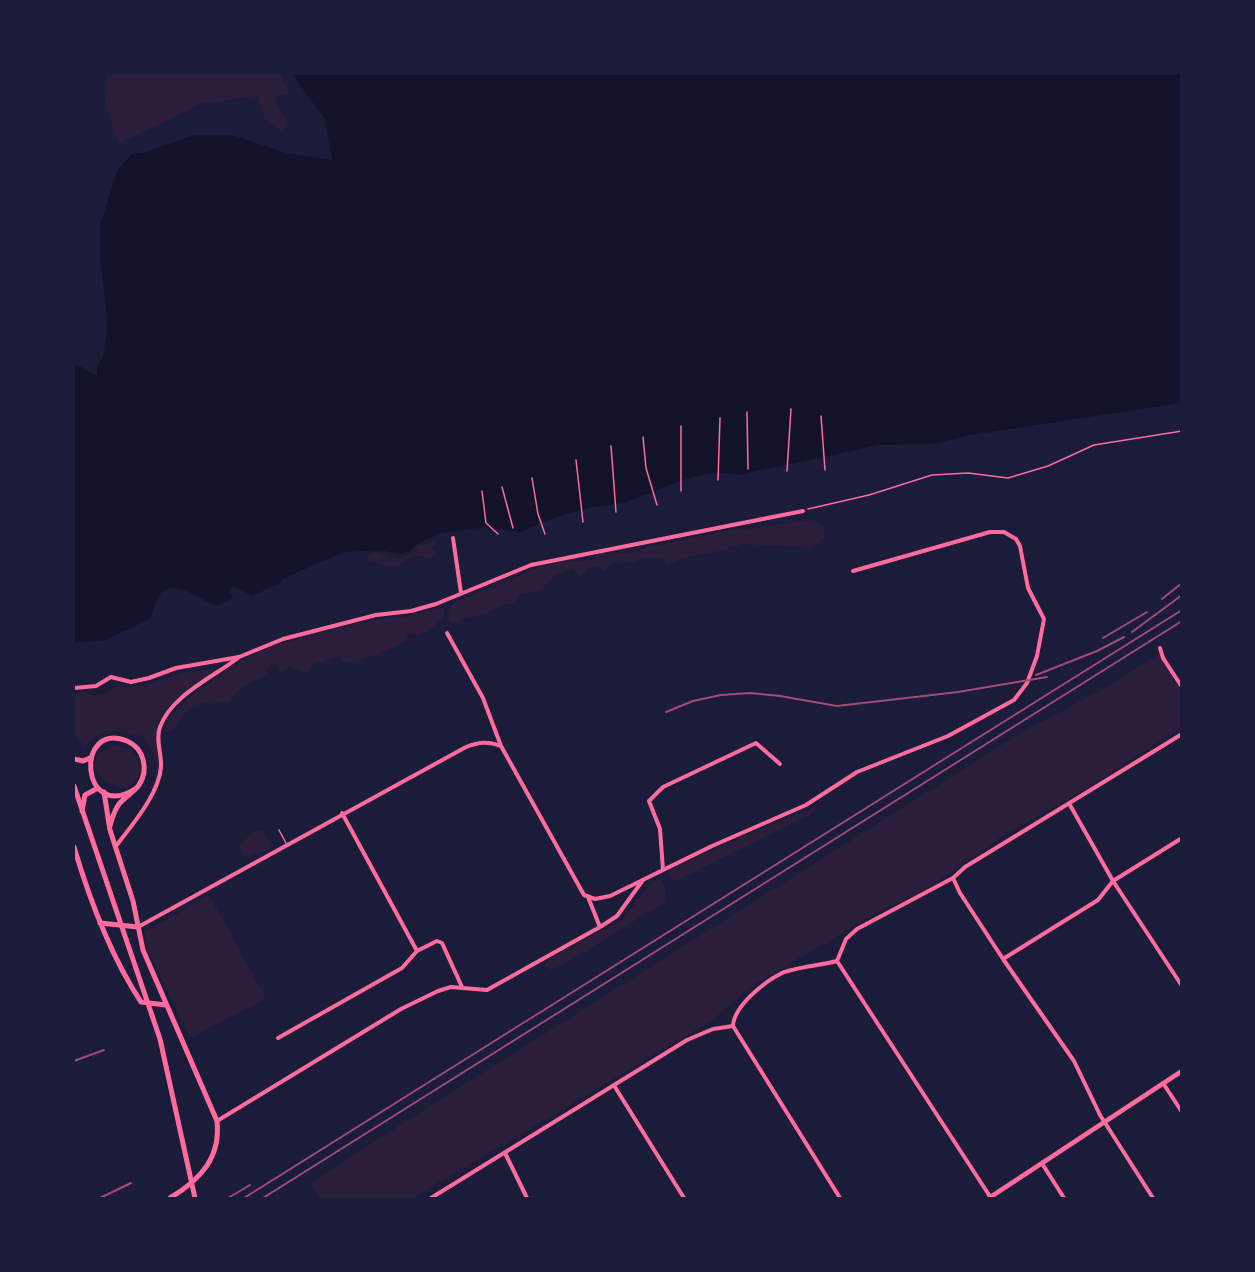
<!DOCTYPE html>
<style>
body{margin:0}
#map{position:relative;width:1255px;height:1272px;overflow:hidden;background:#1b1b3a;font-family:"Work Sans",sans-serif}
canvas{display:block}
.frame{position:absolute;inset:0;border:75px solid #1b1b3a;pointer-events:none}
</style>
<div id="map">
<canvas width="1255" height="1272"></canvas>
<div class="frame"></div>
</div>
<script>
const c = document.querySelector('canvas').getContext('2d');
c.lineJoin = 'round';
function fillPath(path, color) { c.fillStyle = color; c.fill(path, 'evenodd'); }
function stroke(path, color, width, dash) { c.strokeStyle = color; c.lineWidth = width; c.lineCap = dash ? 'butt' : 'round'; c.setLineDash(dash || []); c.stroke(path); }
fillPath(new Path2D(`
 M107,74H280L290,95H277L275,100L287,121L283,132L265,120L258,96L200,104L118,144L105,102Z
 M814,520L824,526L825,537L812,548L743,544L711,553L683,558L667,565L662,557H645L629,564L619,560L609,565L605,571L599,567L588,568L580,577L573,569L554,576L541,590L519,595L515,603L501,605L490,612L451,623L448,620L451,606L455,602L545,565L593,559L599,552L630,553L654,546L721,532Z
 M439,540L431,548L437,553L432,558L413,555C395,571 390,567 368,561V556L374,552L398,559L417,551L419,546Z
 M445,607L443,619L419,636L408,633L406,635L407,641C393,648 355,665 342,662L340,656L311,665L307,674L289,666L286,671L279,672L277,664L270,665L267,668V674C255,681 233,689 230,704L215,700L191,706L172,731H164L166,721L196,692L233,665L265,648L363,621L402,617Z
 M1159,654L1181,691V728L1081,792L1001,837L933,885L865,920L750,987L713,1020L413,1198H320L311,1183L400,1125L1024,731L1107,687Z
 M227,667C201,686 153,701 156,742C156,746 159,750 160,755C160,763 159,771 159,779L152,786C163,767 153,751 142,736C117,729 102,725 85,747L74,734V694L86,692L93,696L111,691L115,687L144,686L185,672Z
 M114,746C142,747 151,773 127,789L104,781L93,764L101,752Z
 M818,806L811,814L682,878L675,881L670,878L668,873L671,869L764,827Z
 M263,830L271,844L270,850L245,857L239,845L255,831Z
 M661,879L665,888V902L565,964L551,970L544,966L550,958L622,920L652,882Z
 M209,895L266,998L191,1038L146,946L145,932Z`), '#2a1e3b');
fillPath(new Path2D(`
 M292,74H1181V403L970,435L939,443L879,445L739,475C700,466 666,489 631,500C618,505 603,505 590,508C566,513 541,521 520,533L495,528L491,531L486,527L439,533L417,544L410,551L400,554L380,550L344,552L282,579L280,584C270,586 262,593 251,595L233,586L229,591L233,598L217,606C202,601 171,575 159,596C155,602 153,611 151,618L106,640L74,643V363L97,376V366L103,356L107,332L106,305L100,260V226L117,171L132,154L143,153L194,135H232L289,154L332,160L325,119Z`), '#12122b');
stroke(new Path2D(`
 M747,412L748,469
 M821,416L825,470
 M681,426V491
 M643,437L646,468L657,505
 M611,446L616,512
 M576,460L583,522
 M787,471L791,409
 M532,478L538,514L545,534
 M718,480L720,418
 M502,487L513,528
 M482,491L486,523L498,534
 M808,509L869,495L932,475L968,473L1008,478L1048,466L1094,445L1182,431`), '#ff6b9d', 1.5);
stroke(new Path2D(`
 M279,830L286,843`), '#ff6b9d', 1.5);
stroke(new Path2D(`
 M453,538L461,593
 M447,633L483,698L501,746L584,895L595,899L610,896L712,846L806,805L857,772L948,736L1014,700L1027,683L1037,656L1044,619L1028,588L1020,546L1016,539L1004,532H990L853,571
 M1160,648L1163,658L1182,687
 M74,688L96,686L111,677L131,682L149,678L176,668L239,657L283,639L376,615L411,611L436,604L531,565L803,511
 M1070,805L1113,881L1182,986
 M342,813L417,951
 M116,846C132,825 159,794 161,767C162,754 155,740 160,727C171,696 213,677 238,658
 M663,870L660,829L649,801L663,787L756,743L780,764
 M953,878L965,867L1182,734
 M588,897L600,927
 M138,927L466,747C479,742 487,741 501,746
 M1003,959L1098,900L1113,881L1182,838
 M837,961L846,939L857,929L953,878L960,893L1003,959L1074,1061L1100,1115L1153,1198
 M837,961L991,1198
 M733,1026L840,1198
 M733,1026C734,1006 764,982 782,973C793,968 822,965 837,961
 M278,1038L402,968L417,951L437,941L442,943L462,987
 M1163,1083L1182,1112
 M615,1087L684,1198
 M217,1121L401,1009L438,991L451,987L487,990L600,927L617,916L643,880
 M505,1153L527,1198
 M1043,1165L1064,1198
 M431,1198L687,1040L713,1029L733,1026`), '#ff6b9d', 4);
stroke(new Path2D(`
 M989,1198L1182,1071`), '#ff6b9d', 4.5);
stroke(new Path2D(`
 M74,759L83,761L90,758
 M74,786L160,1039L195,1198
 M104,792L110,830L133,901L143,950L217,1121C221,1158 200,1180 170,1198
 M82,811L85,795L98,788
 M110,826C112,818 114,811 119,804C125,797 134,792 139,785C149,770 144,748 127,741C74,720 81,823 135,789
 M74,847C90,901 110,955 141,1002L166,1005
 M100,923L138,927`), '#ff6b9d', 5);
stroke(new Path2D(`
 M1162,599L1182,583
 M1132,632L1182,595
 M1103,638L1147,612
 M1036,675L1097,651L1124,637
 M666,712L693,701L721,695L750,693L780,696L837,706L958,692L1047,677
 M74,1061L104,1050
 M100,1198L131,1183
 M228,1198L250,1185
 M244,1198L1182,610
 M263,1198L1182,621`), '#a44b75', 2);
</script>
